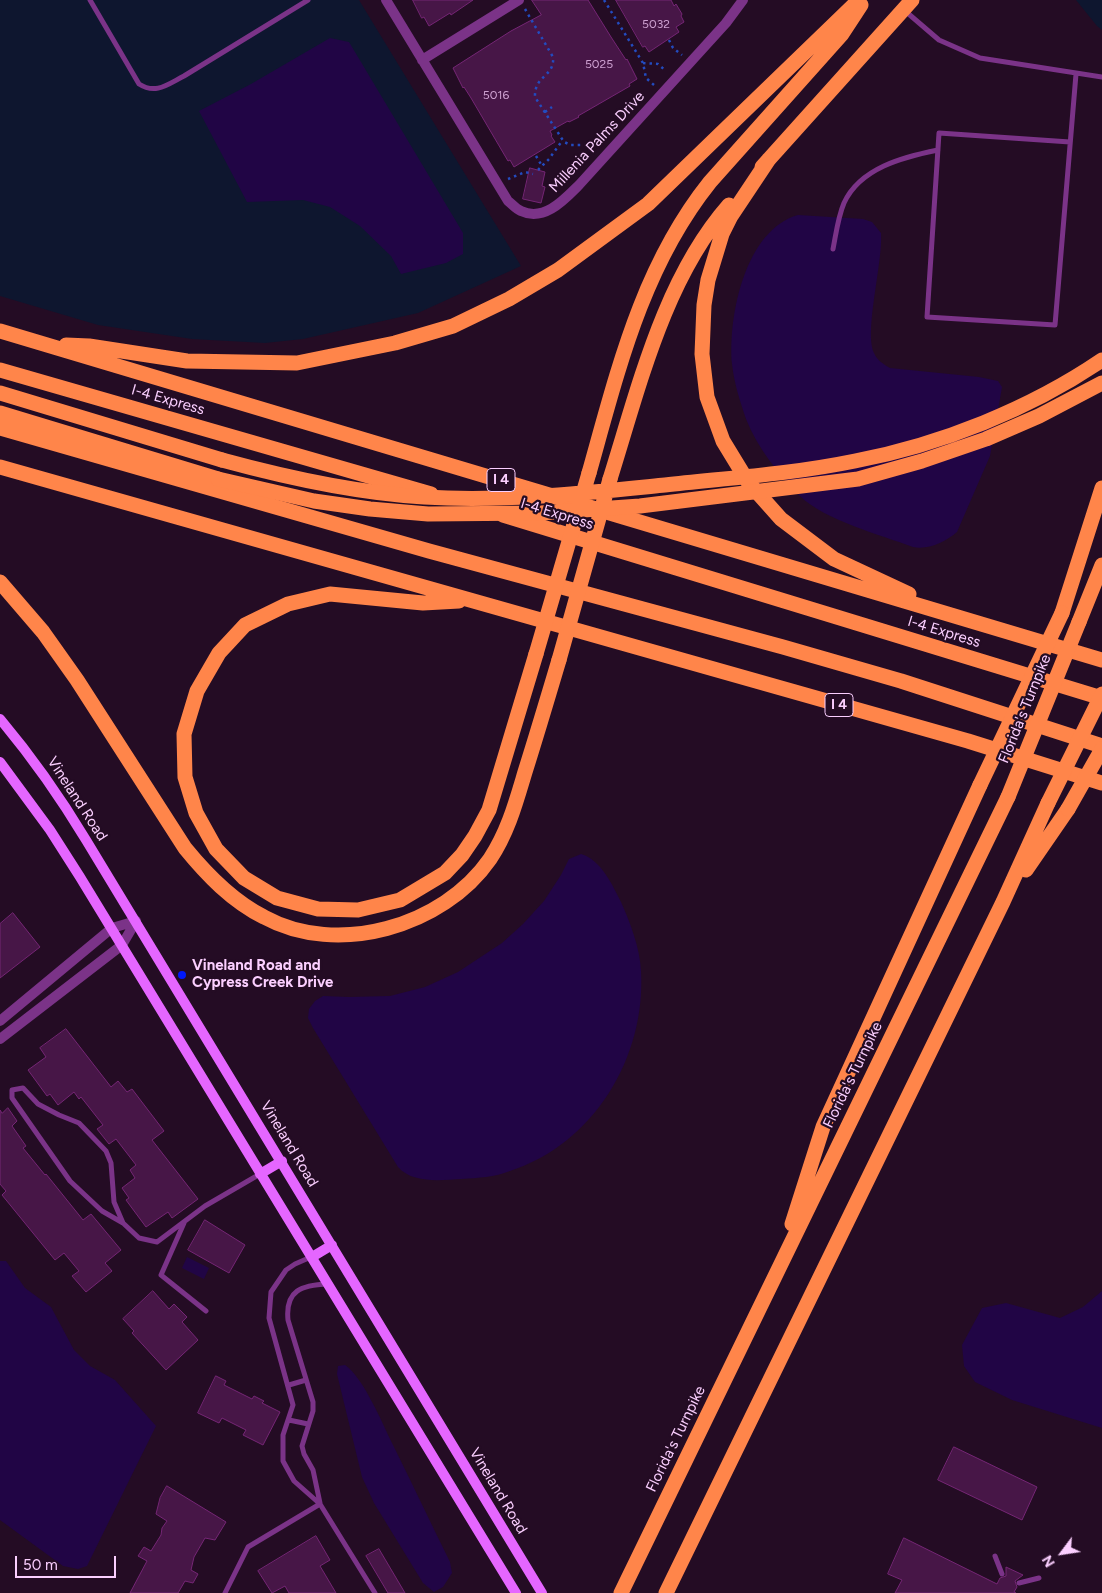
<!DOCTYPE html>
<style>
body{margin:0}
#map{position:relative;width:1102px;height:1593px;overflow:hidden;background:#240c24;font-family:Figtree,sans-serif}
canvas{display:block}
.north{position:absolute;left:1037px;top:1528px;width:50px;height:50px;-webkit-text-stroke:4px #240c24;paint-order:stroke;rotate:239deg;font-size:14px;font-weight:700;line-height:20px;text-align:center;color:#fbcfff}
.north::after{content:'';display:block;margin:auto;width:18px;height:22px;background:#fbcfff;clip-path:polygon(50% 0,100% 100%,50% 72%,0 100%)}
.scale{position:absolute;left:15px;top:1556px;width:101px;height:22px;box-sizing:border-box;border:2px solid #fbcfff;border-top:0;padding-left:6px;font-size:15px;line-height:18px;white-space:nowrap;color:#fbcfff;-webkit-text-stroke:4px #240c24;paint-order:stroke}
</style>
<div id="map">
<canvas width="1102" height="1593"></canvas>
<div class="north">N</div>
<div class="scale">50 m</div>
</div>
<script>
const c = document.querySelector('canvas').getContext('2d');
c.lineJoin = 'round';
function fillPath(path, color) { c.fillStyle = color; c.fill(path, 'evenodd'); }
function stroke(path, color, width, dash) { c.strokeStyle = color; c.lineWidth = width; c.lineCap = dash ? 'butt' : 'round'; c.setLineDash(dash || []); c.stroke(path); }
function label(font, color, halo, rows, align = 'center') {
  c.font = font + ' Figtree,sans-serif'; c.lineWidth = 4.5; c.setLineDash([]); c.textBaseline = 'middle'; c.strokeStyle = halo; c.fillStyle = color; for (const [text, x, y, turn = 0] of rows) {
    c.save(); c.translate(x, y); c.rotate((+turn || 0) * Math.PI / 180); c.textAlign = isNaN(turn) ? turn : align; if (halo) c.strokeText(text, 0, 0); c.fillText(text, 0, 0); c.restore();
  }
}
fillPath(new Path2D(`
 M0,0H359L521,266L418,313L303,339L265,343L192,339L98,325L0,296Z
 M1076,0H1102V30L1097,26Z`), '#0e162f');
fillPath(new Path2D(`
 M330,38L349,42L463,233V254L446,263L401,274L391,256L360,226L330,207L303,200L247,202L199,111L251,84Z
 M798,215L863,219L872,222L881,233C883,263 864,331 874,353C877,360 883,364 890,368L979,377L998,381L1002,387L990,456L957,532C945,542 929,550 913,547C881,535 824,520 800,496C778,473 758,449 746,419C740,401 734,383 732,364C728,316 745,230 798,215Z
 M581,854C601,860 612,884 621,902C630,922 640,948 641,971C646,1057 594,1144 510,1171C495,1177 478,1178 462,1179C441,1180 413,1184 398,1167L313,1028L308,1018L309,1009L315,1001L323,996L349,997L390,996L425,987L458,972L502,943L523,924L544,901L561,875L569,859Z
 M187,1257L209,1268L204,1279L182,1268Z
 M0,1261H6L25,1288L51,1307L74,1350L90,1366L115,1380L156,1426L87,1566L78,1569L63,1566L0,1520Z
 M1102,1291V1428L1012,1400L975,1382L964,1366L962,1345L982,1308L1006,1303L1060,1318L1083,1307Z
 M345,1365C364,1378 383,1425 394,1447C413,1485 431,1524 450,1562L452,1573L443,1587L434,1592L423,1583L374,1503L362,1477L337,1374L338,1366Z`), '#210545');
const building = new Path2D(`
 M413,0H473L451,15L450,13L429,26L424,17L422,18Z
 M532,0H588L611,37L626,60L627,59L637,79L629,84L630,86L578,116L579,117L569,122L568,121L550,131L552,135L551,136L555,142L514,167L510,160L508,161L471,98L464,87L463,88L453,68L511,31L541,15Z
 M616,0H671L674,6L676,4L682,14L681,16L684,22L676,27L679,32L649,52L645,46L643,47Z
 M530,168L545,172L542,186L545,187L541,203L523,199Z
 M13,913L40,947L0,978V924Z
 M66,1029L111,1087L118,1081L127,1092L132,1089L164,1131L152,1140L198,1199L172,1218L168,1212L146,1227L126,1200L129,1198L122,1188L135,1178L130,1170L136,1165L116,1139L109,1144L97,1129L103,1125L81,1097L79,1099L74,1092L58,1105L50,1094L47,1096L28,1070L46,1057L40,1048Z
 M8,1108L17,1121L12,1126L26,1146L23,1148L45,1175L46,1174L83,1220L91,1214L121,1250L105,1263L112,1271L86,1292L72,1276L79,1271L64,1253L55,1260L2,1195L6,1191L0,1184V1110L2,1113Z
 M205,1220L245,1245L229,1273L188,1250Z
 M153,1291L169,1309L174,1304L187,1317L182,1322L198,1340L166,1370L132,1333L134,1331L123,1319Z
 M216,1376L226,1381L224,1385L252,1399L254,1396L264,1401L262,1403L280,1412L263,1445L243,1435L246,1430L222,1418L219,1423L198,1413Z
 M954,1447L1037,1487L1022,1520L938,1480Z
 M167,1486L226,1522L215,1540L205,1538L194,1557L191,1570L198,1574L193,1583L185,1581L178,1593H130L147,1561L138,1556L144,1547L151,1551L161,1535L162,1528L167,1521L156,1514L160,1498Z
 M316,1536L330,1560L320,1566L336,1593H289L285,1586L272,1593L258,1571Z
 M904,1538L997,1584L1000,1578L1006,1576V1567L1023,1575L1015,1581L1017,1587L1014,1592L1016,1593H895L902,1580L888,1574Z
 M379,1549L405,1593H388L366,1556Z`);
fillPath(building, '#471647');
stroke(building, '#752675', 1);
stroke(new Path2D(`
 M604,0L643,63L646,78L654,85
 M525,9L553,57C555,77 534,75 535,97L564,142L571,145H585L593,153
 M669,40L673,48L682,55
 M643,63L658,64L666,71
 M545,112L552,107
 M536,156L542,166
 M538,170L549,159L562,141
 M508,179L525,172L533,174`), '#234bbf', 2.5, [2.5, 4]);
stroke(new Path2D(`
 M90,0L139,84C156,95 168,84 184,76L308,0
 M904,10L939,40L980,58L1102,77
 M1070,142L939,133L927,317L1055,325L1076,74
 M833,249C836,234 838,217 844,203C860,168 903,157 938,150
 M123,1223L102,1211L70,1181L12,1098V1090L23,1088L38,1104L59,1115L79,1123L106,1151L111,1163L114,1202L123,1223L139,1238L157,1242L205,1206L260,1174
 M184,1223L161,1275L206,1311
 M311,1257L295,1264L286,1270L271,1292L269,1318L293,1405L283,1435V1461L294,1481L320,1504L375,1593
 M289,1385L306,1380
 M289,1420L308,1424
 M320,1503L313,1470L304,1454L302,1446L313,1411V1402L288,1320C285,1290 302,1285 328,1284
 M995,1556L1002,1574
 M1019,1583L1039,1578
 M225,1593L248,1547L320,1504`), '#7b3388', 5);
stroke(new Path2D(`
 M386,0L508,201C512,204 516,209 521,211C544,222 564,200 579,185L726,23L743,0
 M422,60L519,0
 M0,1021L112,928L136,921
 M0,1039L122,945L136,921`), '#7b3388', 10);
stroke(new Path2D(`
 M0,719C32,757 60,797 86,840L542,1593
 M0,762L50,830L80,877L516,1593
 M260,1174L282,1161
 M312,1257L332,1245`), '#e566ff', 10);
stroke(new Path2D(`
 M769,159L731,216L722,234L708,280L704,305L702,354L707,397L723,441L748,482L781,519L834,559L909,594
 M762,167L912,0
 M0,331L1102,660
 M66,345L89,346L187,361L297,363L395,343L453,326L509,299L558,270L648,204L859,0
 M0,370L431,494
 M0,393L222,460
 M0,413L218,479
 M0,428L429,551L783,647L901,681L1102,746
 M0,467L968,741L1102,783
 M589,473C618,370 642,267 710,182L842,34L861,5
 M610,479C639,387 664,279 729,205
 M503,515L1102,698
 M0,582L43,632L77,680L185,848C207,875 232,901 264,917C337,957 443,927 490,859C508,832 516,802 525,772C537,734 548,697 559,660
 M459,601L423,603L330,594L288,604L245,625L219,653L197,691L184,734L185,777L196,813L216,849L244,878L277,898L318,909L358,910L400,900L445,873L462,855L475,836L489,810L536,654
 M1062,613L1102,488
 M1079,622L1102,565
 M1026,870L1068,809
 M792,1224L823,1127L980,785
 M621,1593L1008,797
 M666,1593L1003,902L1048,803`), '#ff854a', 15);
stroke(new Path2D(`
 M222,460C288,478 355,493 424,497C504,502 585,493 665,485C728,478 792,474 855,461C940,445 1030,409 1102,360
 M218,479L314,501L370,509L428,514L541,513L640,506L858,479L922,461L986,439L1039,416L1102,383
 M536,654L589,473
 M559,660L610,479
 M980,785L1062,613
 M1008,797L1079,622
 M1048,803L1102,694
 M1068,809L1102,749`), '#ff854a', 15);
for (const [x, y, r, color] of [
 [182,975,5,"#0018fa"]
]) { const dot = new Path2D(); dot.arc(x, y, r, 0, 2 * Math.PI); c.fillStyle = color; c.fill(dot); stroke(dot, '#240c24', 2); }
label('12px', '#cea1d1', null, [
 ["5032",656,24],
 ["5025",599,64],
 ["5016",496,95]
]);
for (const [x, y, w] of [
 [501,480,28],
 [839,705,28]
]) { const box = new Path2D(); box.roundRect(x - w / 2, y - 11.5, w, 23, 4); c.fillStyle = '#240c24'; c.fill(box); stroke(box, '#fbcfff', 1); }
label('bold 14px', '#fbcfff', null, [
 ["I 4",501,480],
 ["I 4",839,705]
]);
label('15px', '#fbcfff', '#240c24', [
 ["Millenia Palms Drive",597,142,-47],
 ["I-4 Express",168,400,16],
 ["I-4 Express",557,514,17],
 ["I-4 Express",944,632,17],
 ["Florida's Turnpike",1025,709,-68],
 ["Vineland Road",77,799,57],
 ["Florida's Turnpike",853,1075,-64],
 ["Vineland Road",289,1144,59],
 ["Florida's Turnpike",676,1439,-64],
 ["Vineland Road",498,1491,59]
]);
label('bold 15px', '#fbcfff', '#240c24', [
 ["Vineland Road and",192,966],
 ["Cypress Creek Drive",192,983]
], 'left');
</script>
